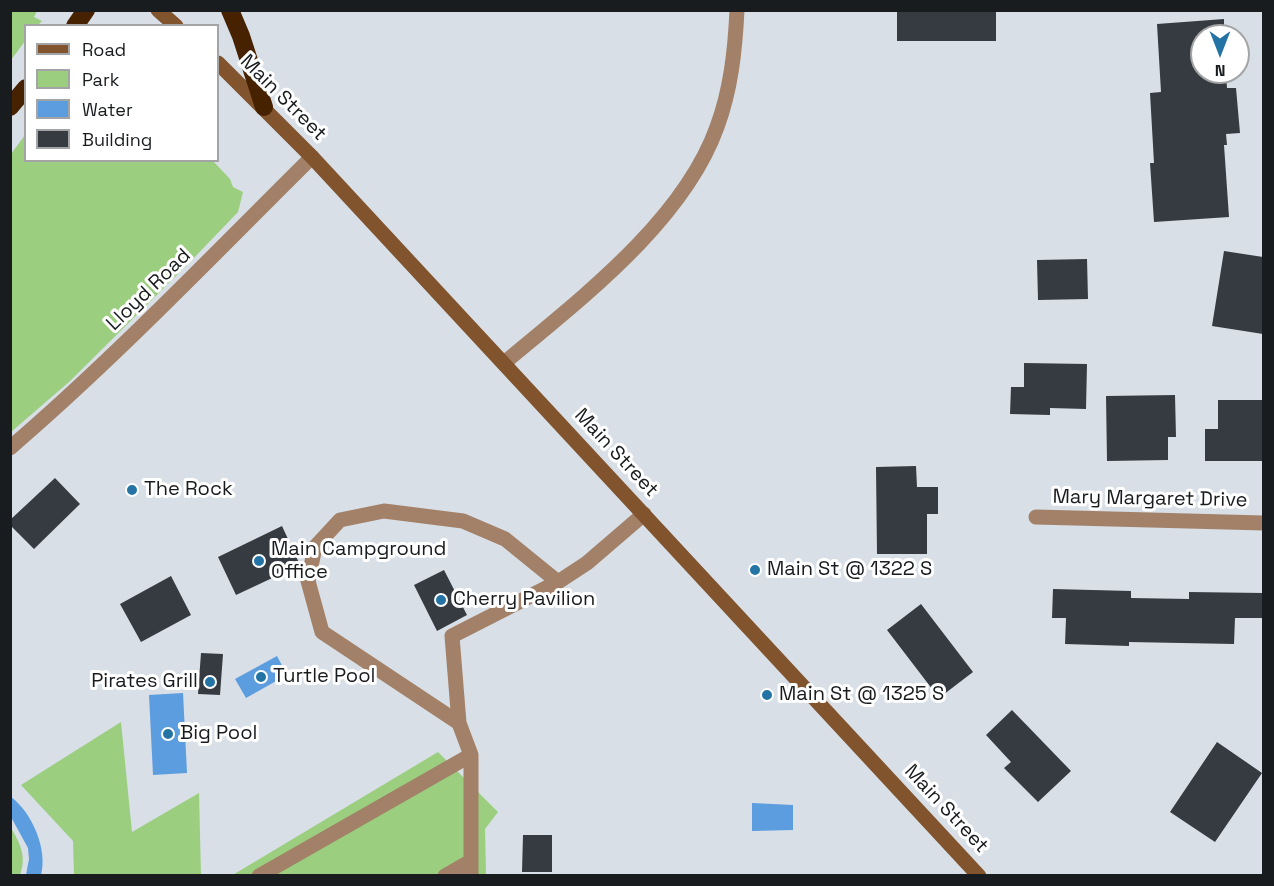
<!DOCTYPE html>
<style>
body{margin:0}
#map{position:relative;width:1274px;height:886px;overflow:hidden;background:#d8dfe7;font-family:"Space Grotesk",sans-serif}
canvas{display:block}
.frame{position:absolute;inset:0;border:12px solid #191c1e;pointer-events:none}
.legend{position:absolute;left:24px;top:24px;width:195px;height:138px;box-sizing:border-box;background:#fff;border:2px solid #a3a4a5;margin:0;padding:8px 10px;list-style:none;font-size:18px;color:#191c1e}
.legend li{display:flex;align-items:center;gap:12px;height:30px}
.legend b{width:30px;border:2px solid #a3a4a5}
.north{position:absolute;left:1190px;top:24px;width:60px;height:60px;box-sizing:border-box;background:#fff;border:2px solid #a3a4a5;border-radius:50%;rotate:180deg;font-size:16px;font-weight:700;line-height:24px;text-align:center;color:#191c1e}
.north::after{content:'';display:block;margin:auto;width:21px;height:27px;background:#2374a5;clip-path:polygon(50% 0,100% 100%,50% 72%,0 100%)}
</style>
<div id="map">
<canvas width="1274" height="886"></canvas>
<div class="frame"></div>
<ul class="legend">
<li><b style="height:8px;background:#82542d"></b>Road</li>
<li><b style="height:16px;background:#9bce7f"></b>Park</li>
<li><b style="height:16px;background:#5c9de0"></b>Water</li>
<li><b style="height:16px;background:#363b41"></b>Building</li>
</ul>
<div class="north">N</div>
</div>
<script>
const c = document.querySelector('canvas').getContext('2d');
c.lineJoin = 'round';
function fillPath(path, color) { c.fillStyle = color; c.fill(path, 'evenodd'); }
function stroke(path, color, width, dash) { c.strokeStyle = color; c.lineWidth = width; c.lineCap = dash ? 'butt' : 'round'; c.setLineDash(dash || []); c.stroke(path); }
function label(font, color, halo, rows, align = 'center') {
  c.font = font + ' "Space Grotesk",sans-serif'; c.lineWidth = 6; c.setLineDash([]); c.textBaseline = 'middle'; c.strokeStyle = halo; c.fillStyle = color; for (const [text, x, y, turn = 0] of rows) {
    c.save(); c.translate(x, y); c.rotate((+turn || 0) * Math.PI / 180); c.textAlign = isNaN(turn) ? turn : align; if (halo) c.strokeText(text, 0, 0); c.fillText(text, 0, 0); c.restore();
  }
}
fillPath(new Path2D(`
 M11,10L37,11L34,17L42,21L38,25L26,26L25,41L11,60Z
 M25,135L26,160L213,161L230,179L233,187L243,192L238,212L190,262L69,382L11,432V154Z
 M121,722L132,832L199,793L201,875H74L73,841L21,785Z
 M438,752L498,812L485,829L486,875L231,876Z
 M10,826C20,843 27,856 20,875H11Z`), '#9bce7f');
fillPath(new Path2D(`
 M277,656L287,675L246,698L235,679Z
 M183,693L187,773L153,775L149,695Z
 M11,797C32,812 48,850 41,875H26L29,859L28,848L11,817Z
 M752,803L793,805V830L752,831Z`), '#5c9de0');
fillPath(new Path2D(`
 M897,10H996V41H897Z
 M1224,19V36H1202V72H1226L1227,88H1236L1240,133L1226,134L1227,145H1224L1229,217L1154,222L1150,163H1154L1150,93L1161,92L1157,24Z
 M1224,251L1263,257V334L1212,326Z
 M1087,259L1088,299L1038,300L1037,260Z
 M1024,363L1087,364L1086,409L1050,408V415L1010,414L1011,387H1024Z
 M1175,395L1176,437H1168V460L1107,461L1106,396Z
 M1218,400H1263V461H1205V429H1218Z
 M916,466L917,487H938V514H927V554H877L876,467Z
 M55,478L80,504L34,549L10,525V520Z
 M282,526L300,565L236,595L218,557Z
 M444,570L467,615L437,631L414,585Z
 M171,576L191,615L141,642L120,604Z
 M1053,589L1131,591V598L1189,599V592L1263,593V618H1235L1234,644L1129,642V646L1065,644L1066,618H1052Z
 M921,604L973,672L939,698L887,630Z
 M201,653L223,654L220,695L198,694Z
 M1012,710L1071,771L1038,802L1004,768L1011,762L986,735Z
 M1217,742L1262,773L1215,842L1170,812Z
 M523,835H552V872H522Z`), '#363b41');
stroke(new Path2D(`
 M459,723L322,632L308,581L315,547L340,520L384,511L463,521L505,539L558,582
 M259,876L471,755
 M445,876L471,861
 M471,876V755L459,723L452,636L558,582L587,563L644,514`), '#a28168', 15);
stroke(new Path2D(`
 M1036,517L1264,523`), '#a28168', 15);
stroke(new Path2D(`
 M504,363C579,300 683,222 717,127C731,89 735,51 737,10
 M10,448C116,357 213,255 312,157`), '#a28168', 15);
stroke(new Path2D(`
 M158,10L176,26
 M218,63L312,157L979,876`), '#82542d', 15);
stroke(new Path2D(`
 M230,10L241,36L264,107
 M75,26L86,10
 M10,107L26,88`), '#462200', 18);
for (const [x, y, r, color] of [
 [132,490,6,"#2374a5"],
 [259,561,6,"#2374a5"],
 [755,570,6,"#2374a5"],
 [441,600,6,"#2374a5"],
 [261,677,6,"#2374a5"],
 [210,682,6,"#2374a5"],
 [767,695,6,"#2374a5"],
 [168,734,6,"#2374a5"]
]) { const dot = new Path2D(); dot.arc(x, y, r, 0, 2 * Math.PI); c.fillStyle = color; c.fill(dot); stroke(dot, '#fff', 2); }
label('20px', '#191c1e', '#fff', [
 ["Main Street",283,98,45],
 ["Lloyd Road",149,290,-44],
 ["Main Street",616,453,47],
 ["Mary Margaret Drive",1150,499,1],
 ["Main Street",946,809,47]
]);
label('20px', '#191c1e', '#fff', [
 ["The Rock",144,490],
 ["Main Campground",271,550],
 ["Office",271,573],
 ["Main St @ 1322 S",767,570],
 ["Cherry Pavilion",453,600],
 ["Turtle Pool",273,677],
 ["Pirates Grill",198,682,"right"],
 ["Main St @ 1325 S",779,695],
 ["Big Pool",180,734]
], 'left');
</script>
